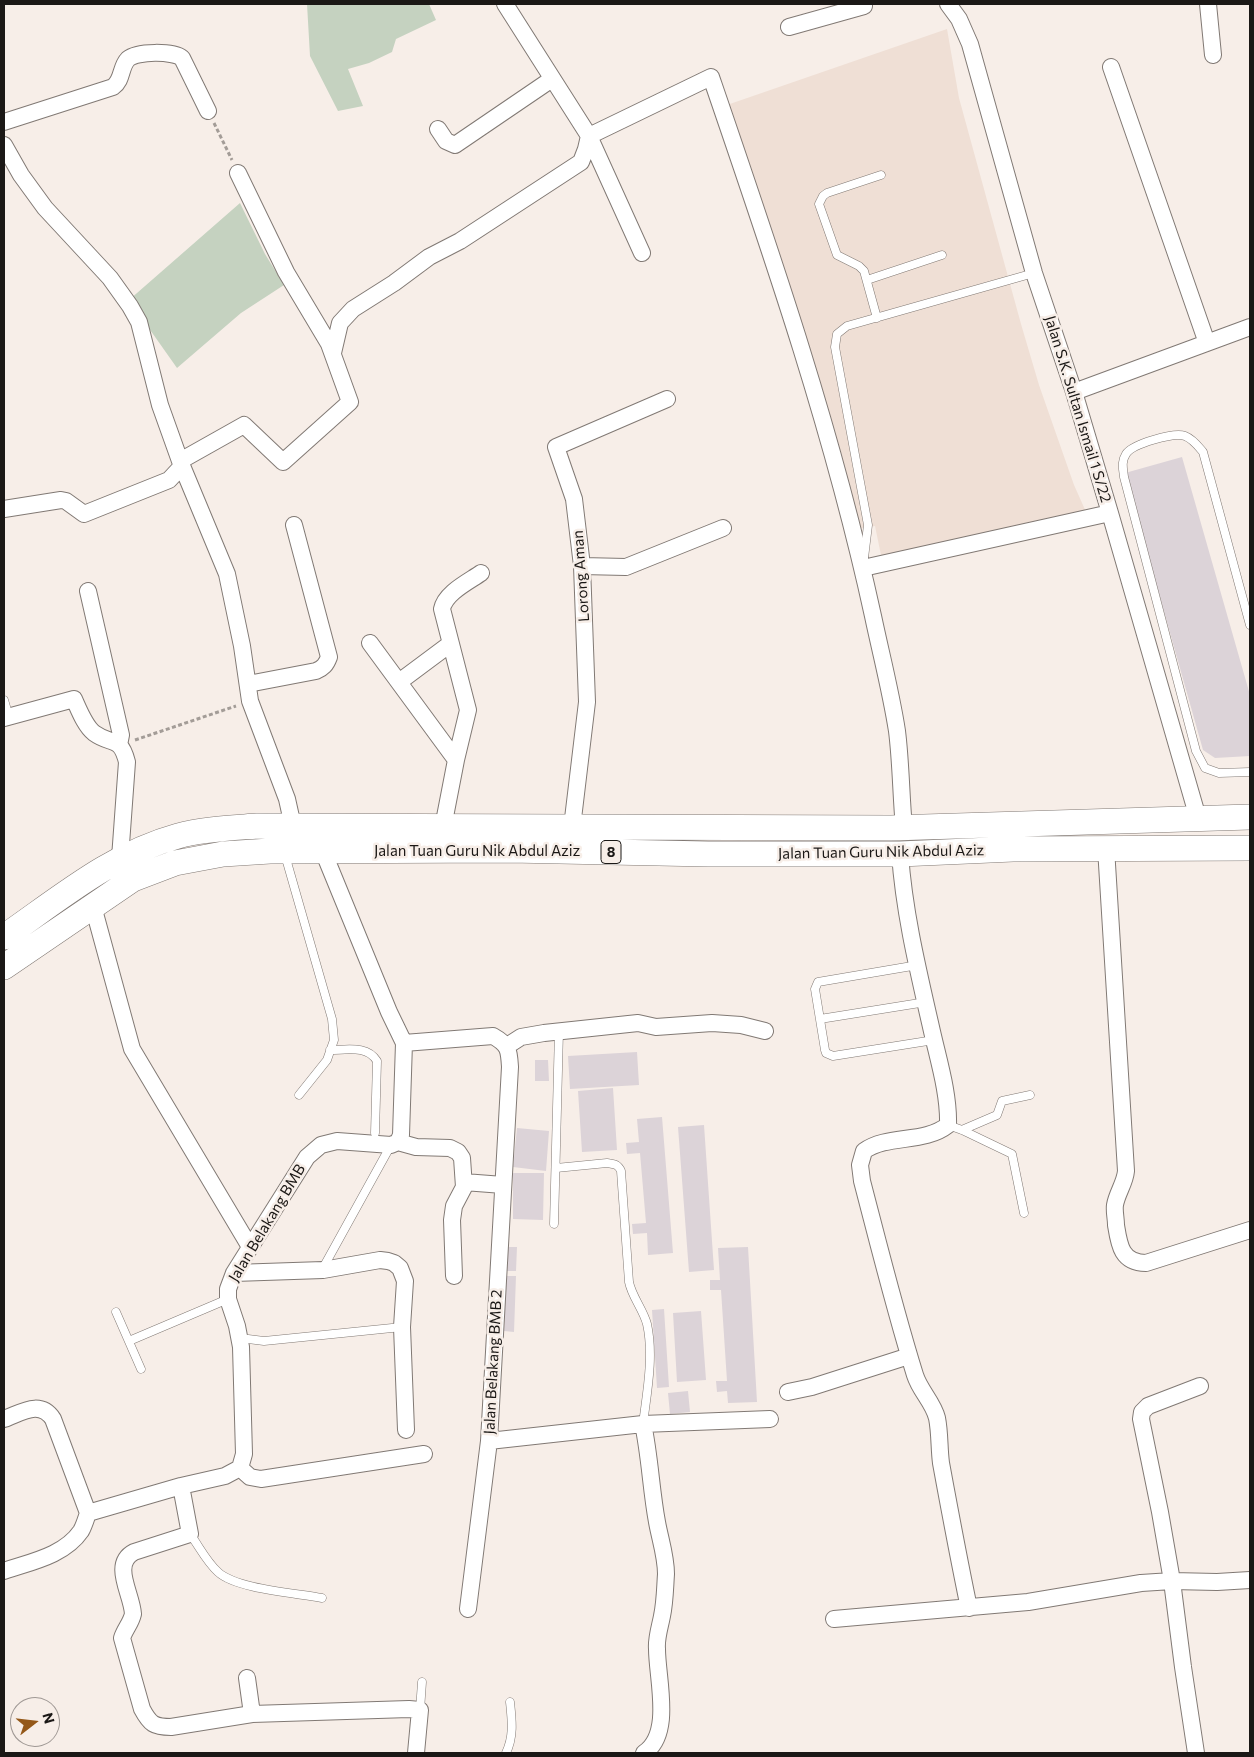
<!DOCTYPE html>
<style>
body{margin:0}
#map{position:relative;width:1254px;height:1757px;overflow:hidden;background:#f7eee8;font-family:Commissioner,sans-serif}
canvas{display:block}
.frame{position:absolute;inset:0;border:5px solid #1b1816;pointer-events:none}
.north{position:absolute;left:10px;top:1697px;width:50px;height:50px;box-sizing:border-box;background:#f7eee8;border:1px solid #9f9894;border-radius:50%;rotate:74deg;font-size:14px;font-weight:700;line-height:20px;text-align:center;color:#1b1816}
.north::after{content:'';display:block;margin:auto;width:18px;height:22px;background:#945819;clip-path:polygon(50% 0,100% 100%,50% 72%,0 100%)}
</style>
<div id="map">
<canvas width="1254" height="1757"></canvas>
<div class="frame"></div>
<div class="north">N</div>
</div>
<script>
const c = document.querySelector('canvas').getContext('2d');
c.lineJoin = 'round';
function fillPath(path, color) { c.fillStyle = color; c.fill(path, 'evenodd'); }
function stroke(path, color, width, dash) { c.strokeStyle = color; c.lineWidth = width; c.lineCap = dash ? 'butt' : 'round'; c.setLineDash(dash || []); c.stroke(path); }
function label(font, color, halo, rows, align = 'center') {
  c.font = font + ' Commissioner,sans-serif'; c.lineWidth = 5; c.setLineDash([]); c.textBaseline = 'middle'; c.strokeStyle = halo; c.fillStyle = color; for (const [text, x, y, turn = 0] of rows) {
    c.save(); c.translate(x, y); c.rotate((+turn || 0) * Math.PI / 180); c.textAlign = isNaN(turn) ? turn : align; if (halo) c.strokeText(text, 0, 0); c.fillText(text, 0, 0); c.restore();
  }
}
fillPath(new Path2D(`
 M947,29L959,98L1021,324L1039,385L1074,485L1086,512L882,560L875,526L858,529L724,106Z`), '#efdfd5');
fillPath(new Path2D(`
 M307,4H429L436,20L396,39L392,52L369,63L348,69L363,106L338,111L310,56Z
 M240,203L265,254L284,285L241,313L177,368L129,300Z`), '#c5d2c0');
fillPath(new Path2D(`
 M1182,457L1250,695V756L1215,758L1203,750L1125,473Z
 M637,1052L639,1085L570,1089L568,1056Z
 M535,1060H548L549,1081H535Z
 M613,1088L617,1150L582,1152L578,1091Z
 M662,1117L673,1253L648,1255L647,1233L633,1234L632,1224L646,1223L640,1153L627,1154L626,1143L639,1142L637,1119Z
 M704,1125L714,1270L689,1272L678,1127Z
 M517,1128L549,1131L546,1171L513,1167Z
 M513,1173H544L543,1220L513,1219Z
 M507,1247H517L516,1271H507Z
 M748,1247L757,1402L728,1403L727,1391L717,1392L716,1381H727L721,1290H710V1280H720L718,1248Z
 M506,1276H516L514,1332L504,1331Z
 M664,1309L669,1387L657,1388L652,1310Z
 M701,1311L706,1380L677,1382L673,1313Z
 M688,1391L690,1412L670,1414L668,1393Z`), '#dcd3d8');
const service = new Path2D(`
 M867,280L942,255
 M877,318L864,271L859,266L837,255L819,204L823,196L827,193L881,175
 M864,558L868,525L835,347L837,334L847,326L1034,273
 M1250,625L1203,452C1198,446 1193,439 1185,436C1174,432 1132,444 1126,454C1121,462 1123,468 1124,477L1196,751L1205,768L1219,773L1250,772
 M4,700L9,717
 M285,855L332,1019L334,1040L327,1060L299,1095
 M918,965L818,982L815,989L825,1050L826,1053L833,1056L934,1040
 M820,1019L926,1002
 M330,1050C347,1050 367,1045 377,1061L375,1133
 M948,1125L962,1130L1012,1154L1024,1213
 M962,1130L997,1115L1002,1101L1030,1095
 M556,1168L607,1163C614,1164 618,1164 621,1171L629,1282C632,1297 643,1309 647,1324C654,1356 647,1392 643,1424
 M554,1224L559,1031
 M323,1268L391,1145
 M116,1312L141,1369
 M240,1338L264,1341L402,1327
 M129,1341L228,1299
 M190,1534C199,1546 206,1561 218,1572C236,1589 296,1593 322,1598
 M420,1710L422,1682
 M506,1753C514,1736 512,1721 510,1702`);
const minor = new Path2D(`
 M948,4L959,19L970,44L1034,273L1074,392L1110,513L1198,818
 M1208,4L1213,55
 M789,27L864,6
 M1111,67L1207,343
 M4,122L113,87C123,80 120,67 128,59C137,51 173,51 182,58L208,111
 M438,129L446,141L455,145L552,79
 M4,145L21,175L45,208L110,278L130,306L139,322L160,405L180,461L227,574L242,646L250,701L287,799L293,826
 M642,253L589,136L711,77C772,255 833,432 873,616C881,654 891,692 897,731C901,763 901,796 904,828
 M333,353L340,323L353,309L394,283L429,257L460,241L581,162L586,149L589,136L505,4
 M1074,392L1250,327
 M180,461L244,425L283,462L350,402L329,344L286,272L238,173
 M4,509L61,500L66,501L84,514L169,480L182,466
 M582,566L626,567L723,528
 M863,568L1110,513
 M88,591L121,735L119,745
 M370,643L456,760L443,827
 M399,682L450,644
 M248,684L316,671C323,668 326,665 329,657L294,525
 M4,718L74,699C79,710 85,726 94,733C112,746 120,735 127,762L120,858
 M456,760L468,710L442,609C445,593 468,582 481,573
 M572,827L587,702L582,566L574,499L556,447L667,399
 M1106,848L1126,1171C1125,1183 1117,1193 1115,1205C1114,1211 1116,1218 1116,1225C1119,1244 1121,1263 1146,1263L1250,1230
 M323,851L389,1012L404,1043L401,1135L398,1142L391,1145L337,1141L321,1145L307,1157L234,1273L228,1289V1299L237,1326L241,1347L244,1454L240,1468L225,1476L181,1486L190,1534L134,1552C111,1564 132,1594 133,1614C131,1623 125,1629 122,1638L142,1709C150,1724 154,1727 171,1727L252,1714L409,1709L420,1710L416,1753
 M900,854C904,912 918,970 931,1027C938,1059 949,1093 948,1125C924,1144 888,1134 864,1151L860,1165L862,1181C879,1246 895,1311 915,1375C920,1391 933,1402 937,1418C940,1433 939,1448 941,1463C950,1512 959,1560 969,1608
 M93,906L132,1049L250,1247
 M404,1043L493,1036C509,1045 509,1050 510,1067L489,1441L643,1424C650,1457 651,1490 657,1522C660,1539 666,1556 666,1574C665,1588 665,1602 662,1616C660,1627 656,1638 657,1649C657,1679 673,1734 644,1753
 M507,1046L521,1037L544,1033L638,1023L656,1027L712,1023L741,1025L765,1031
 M398,1142L416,1147L450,1148L458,1152L462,1158L464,1187L454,1206L452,1220L454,1276
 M464,1182L503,1185
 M234,1273L323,1270L380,1260L388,1261L394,1263L400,1268L405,1281L402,1327L406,1430
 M1200,1386L1148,1406L1142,1412L1141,1419L1160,1512L1172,1581L1217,1582L1250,1580
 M788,1392L812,1387L909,1356
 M4,1419C21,1413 40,1399 53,1419L88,1513
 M643,1424L770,1419
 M240,1468L250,1477L261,1479L424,1454
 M4,1571C30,1562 64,1556 81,1531C84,1526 86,1519 88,1513L181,1486
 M468,1609L489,1441
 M834,1619L1028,1602L1141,1583L1172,1581L1183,1667L1196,1753
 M247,1678L252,1714`);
const primary = new Path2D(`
 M4,937C59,899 112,854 178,836C203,829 231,828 257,826L891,828L1250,817
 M4,967L133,879L175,863L223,854L270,851L510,850L708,854H900L1013,849L1250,848`);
stroke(service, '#817974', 9);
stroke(minor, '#817974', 18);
stroke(primary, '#817974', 26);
stroke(new Path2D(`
 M214,123L232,160
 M135,740L236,706`), '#a39c97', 3, [4, 2.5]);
stroke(service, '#fff', 8);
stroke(minor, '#fff', 16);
stroke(primary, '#fff', 25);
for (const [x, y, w] of [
 [611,852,20]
]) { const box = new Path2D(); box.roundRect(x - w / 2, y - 11.5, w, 23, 4); c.fillStyle = '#f7eee8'; c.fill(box); stroke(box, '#1b1816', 1); }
label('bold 14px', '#1b1816', null, [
 ["8",611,852]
]);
label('15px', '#1b1816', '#f7eee8', [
 ["Jalan S.K. Sultan Ismail 1 S/22",1078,409,73],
 ["Lorong Aman",581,576,-94],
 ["Jalan Tuan Guru Nik Abdul Aziz",477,851],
 ["Jalan Tuan Guru Nik Abdul Aziz",881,852,-1],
 ["Jalan Belakang BMB",267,1223,-59],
 ["Jalan Belakang BMB 2",493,1362,-87]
]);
</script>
